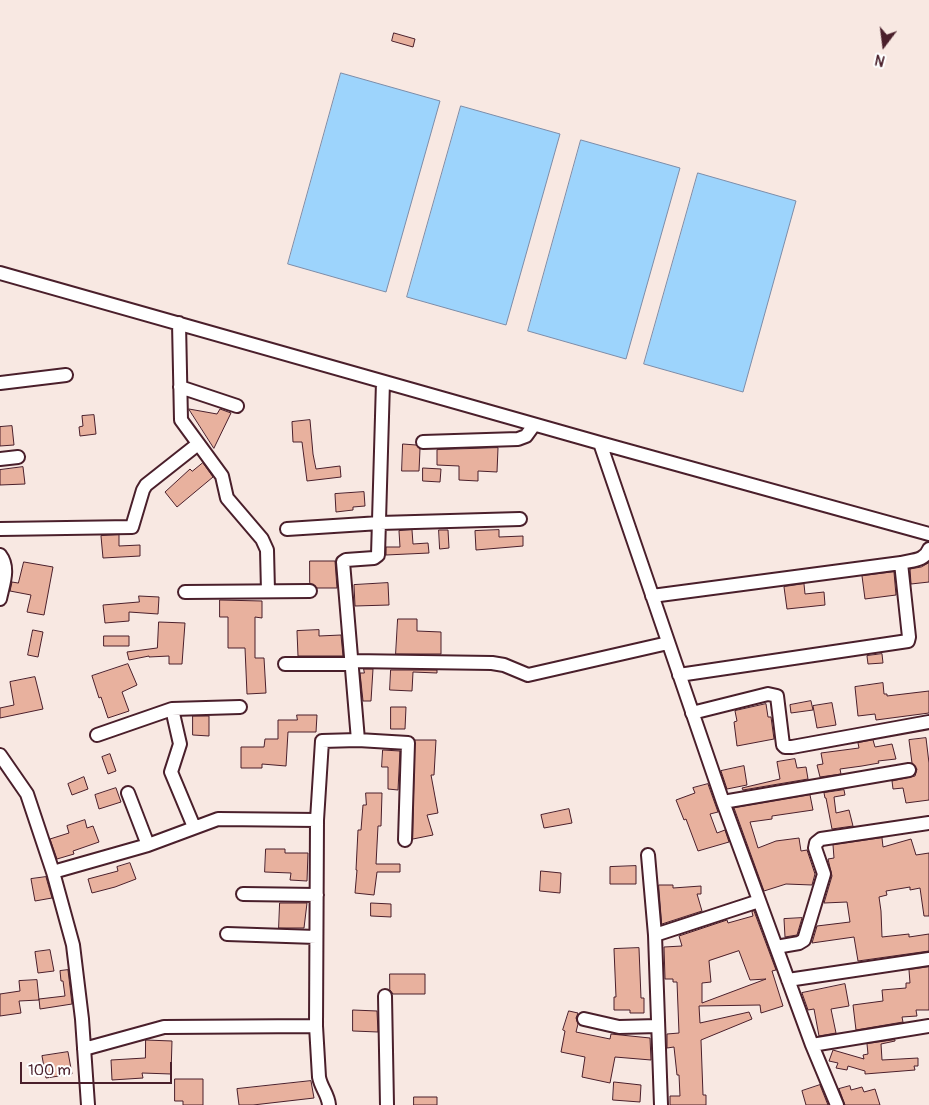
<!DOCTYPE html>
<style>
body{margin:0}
#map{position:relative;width:929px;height:1105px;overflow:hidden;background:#f8e8e2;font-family:Pangolin,sans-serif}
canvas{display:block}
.north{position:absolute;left:859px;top:20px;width:50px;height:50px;-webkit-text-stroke:4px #fff;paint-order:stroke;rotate:195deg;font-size:14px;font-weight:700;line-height:20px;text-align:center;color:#4a1f2b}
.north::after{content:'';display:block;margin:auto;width:18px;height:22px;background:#4a1f2b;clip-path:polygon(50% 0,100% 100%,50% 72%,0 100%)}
.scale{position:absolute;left:20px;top:1062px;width:152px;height:22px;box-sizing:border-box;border:2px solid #4a1f2b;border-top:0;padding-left:6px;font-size:15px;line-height:18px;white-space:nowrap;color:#4a1f2b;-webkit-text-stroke:4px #fff;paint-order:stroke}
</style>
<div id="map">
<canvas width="929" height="1105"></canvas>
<div class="north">N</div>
<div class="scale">100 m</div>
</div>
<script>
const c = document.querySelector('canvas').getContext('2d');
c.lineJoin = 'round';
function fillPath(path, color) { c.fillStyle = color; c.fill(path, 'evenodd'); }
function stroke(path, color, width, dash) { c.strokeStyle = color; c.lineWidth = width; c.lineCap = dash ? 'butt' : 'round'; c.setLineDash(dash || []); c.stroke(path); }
const water = new Path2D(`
 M341,73L440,101L386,292L288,264Z
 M461,106L560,134L506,325L407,297Z
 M581,140L680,168L626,359L528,331Z
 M698,173L796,201L743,392L644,364Z`);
fillPath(water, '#9dd4fc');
stroke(water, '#7c8ca8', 1);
const building = new Path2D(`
 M394,33L415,39L413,47L392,41Z
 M189,409L217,414L220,409L231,413L214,448Z
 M94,415L96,434L80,436L79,427L83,426L82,416Z
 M310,420L313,454L316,469L340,466L341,477L307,481L302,442H293L292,422Z
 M12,426L14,445L0,446V427Z
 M403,444L416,445L420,449L419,471H402Z
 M498,448L497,472L478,471V481L459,480V466L437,465V450Z
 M203,463L213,477L177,507L165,492L190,469L192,471Z
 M23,467L25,484L0,485V470Z
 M423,468L441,469L440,482L423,481Z
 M364,492L365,506L353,507V510L336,512L335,494Z
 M412,530L413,544L428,543L429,553L386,555V547H400L399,531Z
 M439,530H448L449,548L440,549Z
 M499,530V537L523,536V546L476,550L475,531Z
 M119,535V546L140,545V556L103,558L101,536Z
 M310,561H335L337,588H317L310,583Z
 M24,562L53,567L44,615L27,612L31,595L10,591L12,582L18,583Z
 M929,563V582L911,584L910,569L921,567Z
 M894,572L896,595L865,599L862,576Z
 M388,583L389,605L355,606L354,585Z
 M804,584L805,594L824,592L825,605L787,609L784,587Z
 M139,596L159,597L158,614L129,612V621L105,623L103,605L139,602Z
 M220,600L262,601V618L255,617V658H264L266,693L247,694L245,648H228V617H220Z
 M398,619H417V631L441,632V654H396Z
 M159,622L185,623L182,664H169V656L149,657V656L129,660L127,652L157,648Z
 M33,630L43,632L38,657L28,655Z
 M319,630V636L341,635L343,656H298L297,631Z
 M104,636H129V646H104Z
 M882,654L883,663L868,664L867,656Z
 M128,664L137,685L122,692L129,711L108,718L101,697L99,698L92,676Z
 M364,669H373L371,701H363L360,673H364Z
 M391,670H437V673L413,672L412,691L390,690Z
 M35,677L43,709L0,718V708L14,705L10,682Z
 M883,683L884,694H887V696L929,691V713L876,720L875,714L858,716L855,687Z
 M811,701L813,710L791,713L790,705Z
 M832,703L836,725L817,728L813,706Z
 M766,704L768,717H771L774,739L737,746L734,722L737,721L735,711Z
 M391,707H406L405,729H391Z
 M297,715H317L316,732H288L286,766L262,764V768H241V747H264L265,739H278V720H297Z
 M193,716H209V736L193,735Z
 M926,738L929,763V800L906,803L903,788L893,789L892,781L915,776L917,769L912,763L909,740Z
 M415,740H436L434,775H431L438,813L427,815L433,835L413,839Z
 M873,740L875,747L892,744L896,759L878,761L879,763L862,766L840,769L841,774L820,777L817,765L823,764L821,753L859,748L858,743Z
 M383,750L400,751L398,790L388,789V767H382Z
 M110,754L116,771L108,774L102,757Z
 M795,759L797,768L806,767L808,779L743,790L742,788L780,779L777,762Z
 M744,766L747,785L727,789L721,771Z
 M84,777L88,789L72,795L68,784Z
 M708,784L718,812L710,814L717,833L725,830L729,842L698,851L686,819L684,820L676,800L695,793L693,788Z
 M116,788L121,802L99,809L95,795Z
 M844,790L845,795L834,797L836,813L849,810L853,826L832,829L826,798H825L824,793Z
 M366,793H382L381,826H378L376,864H400V872H377L374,895L355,893L357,870H356L358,830H361L363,805H366Z
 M810,795L813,810L772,816V819L750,822L758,848L776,841L799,838L801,851L807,850L815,874L812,885L786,884L764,891L734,808Z
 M569,809L572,823L544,828L541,815Z
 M85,820L87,828L93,826L99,842L73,851L74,854L57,859L50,839L69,833L67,826Z
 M882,838L883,847L911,839L916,855L929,853V916H924L920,888L910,890V887L886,891L887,895L879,897L881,911L882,937L909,934V937L929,934V951L858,961L854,937L812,943L817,926L850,922L847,902L824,903L832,876L828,859L834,858L833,845Z
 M266,849H285V853H308L307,881L290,880L291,873L265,872Z
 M130,863L136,879L115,887L92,893L88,879L118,871L117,867Z
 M636,866V884H610V867Z
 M541,871L561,873L560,893L540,891Z
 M46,877L52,898L35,901L31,879Z
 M659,885H673V888L701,886V894H697L702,911L662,924Z
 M280,903H307L304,928H279Z
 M371,903L391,904V917L371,916Z
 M754,911L776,970L772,971L783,1006L761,1013L760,1005L699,1006L700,1023L749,1012L752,1019L701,1040L703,1095H706V1105H670V1096H680L679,1075H677L674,1047L667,1048V1034L679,1033L677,982H673V979H665L664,947L682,946L679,936L727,920L728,923L753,916L752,912ZM739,951L750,980L766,979L702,1003V983L711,982L709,961Z
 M802,918L797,935L785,937L784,919Z
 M639,948L641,998H644V1013H630V1010H614V997H616L614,949Z
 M50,950L54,971L38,973L35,952Z
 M929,967V1010H916L917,1016L902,1017L903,1022L856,1030L853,1005L883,1001L882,990L906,988V983H910L909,970Z
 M68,970L72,1004L40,1009L39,999L65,996L63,981H61L60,971Z
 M390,974H425V994H393L390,990Z
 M37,980L39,1000L19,1001L21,1013L0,1016V994L20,991L19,981Z
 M845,984L849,1006L831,1009L836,1033L819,1036L814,1009L808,1010L802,993Z
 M353,1010L377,1011L378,1032L353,1031Z
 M569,1011L578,1013L576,1018L578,1024L576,1032L610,1039L611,1034L650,1038L651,1060L615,1057L610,1083L582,1077L585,1057L561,1052L565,1031L563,1030Z
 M146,1040L172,1041L171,1074L142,1073L143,1078L112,1080L111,1060L145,1058Z
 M895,1040V1041L881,1044L882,1060L918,1058V1066H914L915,1070L865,1074V1071L848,1066L847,1070L836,1068L838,1063L829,1061L833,1050L864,1059L863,1055L868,1054L867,1044Z
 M68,1052L72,1074L46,1078L42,1056Z
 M175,1079H203V1105H183V1101H175Z
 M311,1081L314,1098L253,1105H239L237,1089Z
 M614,1082L641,1085L640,1102L613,1100Z
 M820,1085L828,1105H806L802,1091Z
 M850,1086L851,1090L862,1087L864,1092L875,1089L880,1105H845L839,1089Z
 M414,1097H437V1105H414Z`);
fillPath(building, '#e8b19e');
stroke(building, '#4a1f2b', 1);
const minor = new Path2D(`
 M0,273L600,443L929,534
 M179,323L181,420L222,476L227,498L262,539L267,550L268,591
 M0,383L66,375
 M180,387L237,406
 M423,442L518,439L526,436L534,425
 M600,443L723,802L812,1045L837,1105
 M0,459L18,457
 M0,529L132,527L143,490L146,485L198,444
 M287,529L380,523L520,519
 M0,555C10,568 3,584 0,599
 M185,592L310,591
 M652,596L901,563C912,560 925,561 929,549
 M351,661L492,663L504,665L528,675L668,643
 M285,664H352
 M679,675L908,641L909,637L901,563
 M172,709L180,744L171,772L194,827
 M692,713L768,694L777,696L783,745L785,747H792L929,722
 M97,735L172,709L240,707
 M358,740L343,562L346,560L374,558L378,555L383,382
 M0,755L27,794L53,872L73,945L82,1019L88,1105
 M128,793L148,845
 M723,802L909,770
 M648,855L655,935L661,1105
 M53,872L148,845L218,819L317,820
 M243,894L317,895
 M227,934L316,937
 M655,935L759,901
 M776,947L799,943L804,940L824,874L815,848L816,843L821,839L929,823
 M788,980L929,959
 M385,996L387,1105
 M584,1019L619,1027L658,1026
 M812,1045L929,1026
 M84,1049L164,1027L316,1026
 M329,1105C328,1094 321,1088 319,1077L316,1026L317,820L322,741L358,740L408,743L405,840`);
stroke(minor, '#4a1f2b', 16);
stroke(minor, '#fff', 12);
</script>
